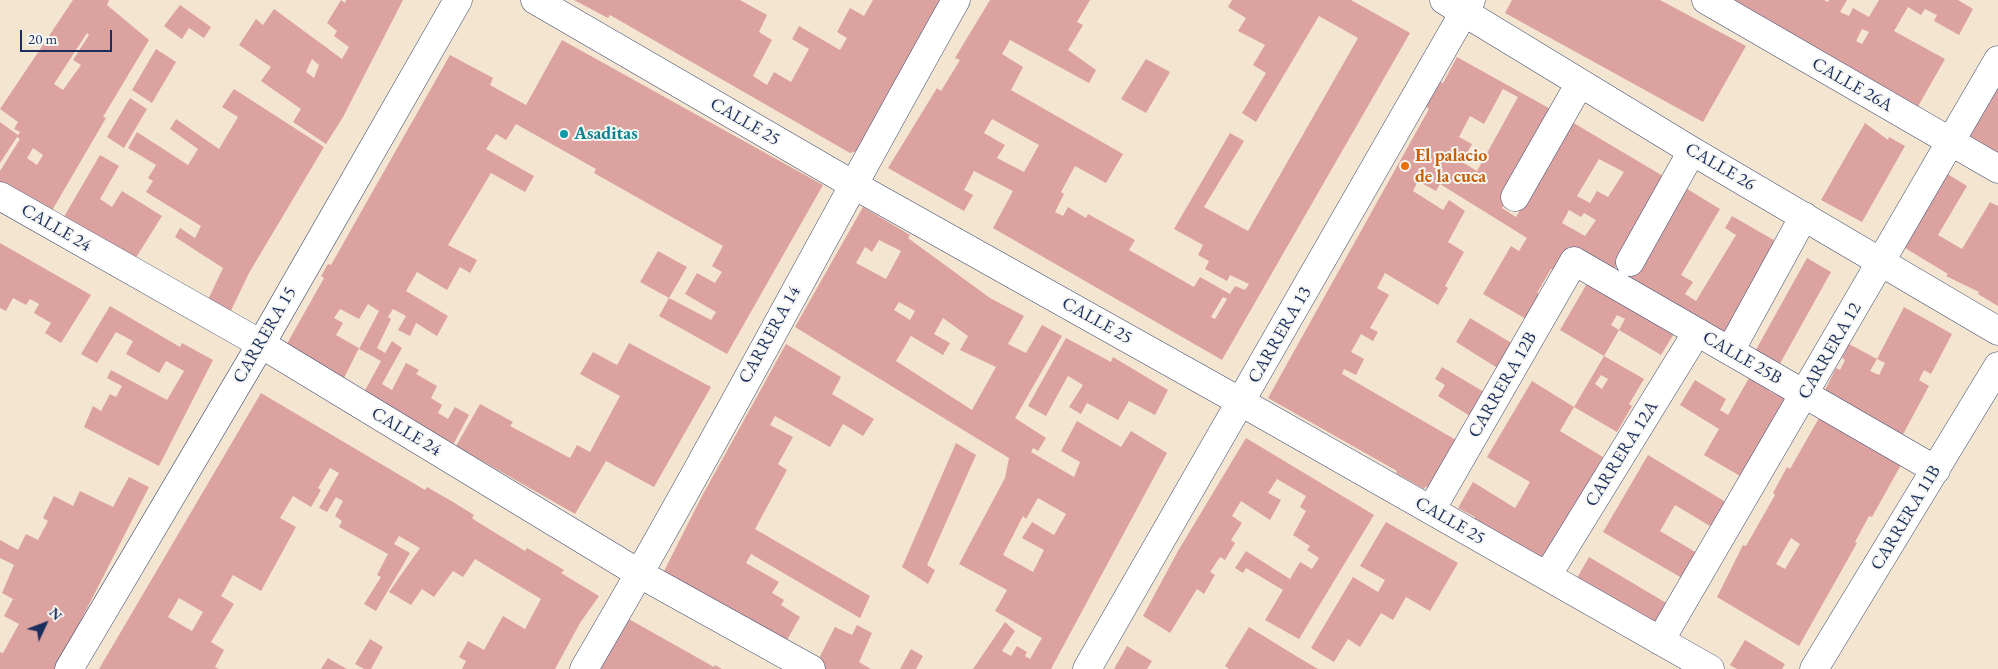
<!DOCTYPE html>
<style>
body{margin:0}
#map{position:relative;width:1998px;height:669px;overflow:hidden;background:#f4e5d1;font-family:"EB Garamond",serif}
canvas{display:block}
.north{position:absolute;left:20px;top:599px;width:50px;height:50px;-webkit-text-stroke:4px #f6f6f2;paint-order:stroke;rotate:47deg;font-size:14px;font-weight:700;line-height:20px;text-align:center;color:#1b2f5e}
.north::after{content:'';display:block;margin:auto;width:18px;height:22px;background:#1b2f5e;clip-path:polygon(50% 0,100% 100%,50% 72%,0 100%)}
.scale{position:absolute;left:20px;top:30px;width:92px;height:22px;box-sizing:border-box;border:2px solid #1b2f5e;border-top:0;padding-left:6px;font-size:15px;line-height:18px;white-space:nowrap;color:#1b2f5e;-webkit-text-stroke:4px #f6f6f2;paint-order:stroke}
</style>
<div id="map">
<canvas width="1998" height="669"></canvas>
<div class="north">N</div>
<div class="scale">20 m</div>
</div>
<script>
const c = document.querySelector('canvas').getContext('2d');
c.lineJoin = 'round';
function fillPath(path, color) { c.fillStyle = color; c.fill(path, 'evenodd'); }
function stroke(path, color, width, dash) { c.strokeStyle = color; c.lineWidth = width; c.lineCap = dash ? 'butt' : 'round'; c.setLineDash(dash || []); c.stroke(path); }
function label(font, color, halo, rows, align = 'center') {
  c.font = font + ' "EB Garamond",serif'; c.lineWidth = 4; c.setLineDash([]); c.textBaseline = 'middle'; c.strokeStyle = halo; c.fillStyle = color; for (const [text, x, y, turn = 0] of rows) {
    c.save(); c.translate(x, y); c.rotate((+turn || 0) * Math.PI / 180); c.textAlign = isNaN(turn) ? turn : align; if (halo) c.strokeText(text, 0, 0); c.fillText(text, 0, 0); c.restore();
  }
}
fillPath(new Path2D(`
 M73,0H109L107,5L149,40L103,117L106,118L47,219L0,188V171L20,139L17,137L0,163V122L18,135L20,132L14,129L18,122L0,109ZM87,33L89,35L73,60L81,65L63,90L54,84ZM33,148L43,155L37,165L27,158Z
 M341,0L345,3L346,0H403L343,117L326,144L293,122L301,109L261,81L271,67L239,45L256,19L263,25L274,9L342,59L349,47L334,36L337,31L327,23ZM312,59L319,65L314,78L306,72Z
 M574,0H740L767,15L759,32L772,40L753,76L767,85L774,72L791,82L809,49L792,39L799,26L840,50L847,38L837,32L850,8L864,16L873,0H944L857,151L850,153L610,15L608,18Z
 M990,0H1090L1077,22L1083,25L1068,50L1096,70L1089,83L1010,40L1002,54L1023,67L1011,90L1123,154L1106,183L1075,166L1061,192L1064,194L1055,212L1063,216L1068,207L1086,218L1088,214L1135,240L1129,250L1194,287L1200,277L1230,294L1235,286L1245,290L1249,284L1230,275L1227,281L1205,269L1209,261L1198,255L1203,245L1174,229L1230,133L1244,141L1204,207L1248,231L1358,38L1319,16L1256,122L1242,113L1266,73L1253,65L1265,45L1238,31L1246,18L1228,7L1232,0H1351L1410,33L1222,360L993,228L1013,191L974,171L964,190L973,195L964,211L888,168L937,88L941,91L960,60L955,58ZM992,119L1039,145L1024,172L997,158L1005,145L984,133ZM1223,297L1227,299L1215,319L1211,317Z
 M1512,0H1660L1746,46L1703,122L1505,13Z
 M1725,0H1824L1828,2L1829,0H1847L1840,12L1849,16L1853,8L1869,17L1879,0H1958L1973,9L1959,35L1934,21L1937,15L1925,9L1921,15L1908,7L1894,31L1945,59L1916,110ZM1862,29L1869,32L1862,44L1856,41Z
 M180,5L211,27L204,38L189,28L182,39L164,26Z
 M562,40L823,185L727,354L659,316L669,298L711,320L716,312L685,294L697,273L715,283L722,272L712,266L723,246L594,173L596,169L516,124L506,140L496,134L486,149L534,176L525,192L491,173L448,245L477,260L470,273L460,267L447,290L417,272L406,291L448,316L437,336L416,323L410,336L398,330L406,316L393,309L388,317L391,319L377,348L385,353L392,341L402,348L382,384L392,390L406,363L419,370L416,374L437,386L431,398L442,405L438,413L448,419L455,407L469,415L453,445L363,394L381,361L359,349L379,311L368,304L359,319L340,309L334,318L343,323L336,335L359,348L342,382L284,349L324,278L321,276L328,264L331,265L450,55L493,78L490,85L526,105Z
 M156,49L176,62L152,103L132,90Z
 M1457,57L1554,111L1502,208L1516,217L1572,122L1668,179L1612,273L1568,247L1554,271L1551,269L1537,293L1540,295L1526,319L1483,294L1511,246L1519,251L1527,238L1440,184L1436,191L1418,181L1413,191L1443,210L1449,200L1465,211L1448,242L1464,252L1445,286L1448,288L1438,305L1385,273L1377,288L1389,295L1370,328L1378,332L1373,341L1361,334L1351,352L1364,359L1356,375L1344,369L1342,374L1456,440L1428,488L1426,486L1424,489L1396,473L1397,471L1268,398L1415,134L1429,109L1426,107L1440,82L1443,83ZM1503,89L1518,97L1477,171L1462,162L1472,144L1459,137L1470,116L1484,124ZM1599,159L1624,172L1608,197L1597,191L1590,203L1577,196ZM1569,210L1581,217L1584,213L1596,220L1585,236L1562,223Z
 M1146,59L1170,72L1146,113L1121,99Z
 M1998,85V157L1965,138Z
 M234,89L324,147L249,273L227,319L205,306L223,268L175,237L180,228L195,238L201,226L146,192L153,181L148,178L156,165L128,148L137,132L188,165L198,149L170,129L176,119L219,149L238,117L222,107Z
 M130,98L147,109L124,148L107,137Z
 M1865,123L1888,140L1889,137L1905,146L1862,222L1821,200Z
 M100,155L119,166L100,199L112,207L122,191L162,216L132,264L58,227Z
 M1941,170L1967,186L1938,235L1962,249L1990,202L1998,206V306L1978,294L1979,292L1946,276L1948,274L1900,245Z
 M1684,187L1720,209L1681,275L1693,282L1685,294L1696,301L1736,235L1725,228L1732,216L1779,243L1723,338L1629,281Z
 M863,207L910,235L908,238L990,298L1024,316L1008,344L1026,353L1042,325L1062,336L1015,418L1046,438L1038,451L1033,448L1031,452L1074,477L1080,462L1061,451L1077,421L1121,447L1131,431L1167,453L1051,669H973L1005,622L1015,631L1002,651L1011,656L1017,646L1027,652L1025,656L1030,659L1042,638L995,611L1007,590L959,564L1005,478L1009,458L795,327ZM879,240L901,251L886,279L856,263L865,247L872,252ZM899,302L915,311L910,320L894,310ZM943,318L968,336L960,350L996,367L972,410L896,361L911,336L943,355L950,343L934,334ZM1038,498L1066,514L1054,535L1032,522L1022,538L1044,550L1033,572L1003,555L1023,516L1026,519Z
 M0,243L91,295L61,343L45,333L51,323L34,313L39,304L30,299L26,305L13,298L6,311L0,308Z
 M658,251L687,267L669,298L640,282Z
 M1807,258L1831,272L1777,369L1753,355Z
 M1592,275L1678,327L1661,355L1619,330L1604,356L1560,330ZM1617,315L1625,319L1619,330L1611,325Z
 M110,306L180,347L182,343L213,360L159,466L84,427L93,406L101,411L110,394L116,397L122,386L107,378L111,370L167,400L184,371L166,361L159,373L126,354L133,341L116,332L97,363L81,354Z
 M1904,307L1952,334L1931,374L1924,370L1919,380L1929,386L1901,438L1822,396L1836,368L1840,370L1845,360L1842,358L1849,344L1877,359ZM1877,359L1885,363L1879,375L1870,371Z
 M1470,318L1513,344L1499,369L1456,342Z
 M1066,338L1111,362L1113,357L1168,390L1155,415L1129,401L1118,420L1087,403L1081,414L1069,407L1083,385L1068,376L1046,416L1028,406Z
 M629,343L711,387L654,487L606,461L575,514L456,446L480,404L513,422L510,426L570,458L577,445L590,452L620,396L580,374L593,352L617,365Z
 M786,344L841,377L832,394L874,419L863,436L843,424L830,447L775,416L770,425L793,437L778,464L787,470L755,529L870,596L860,618L751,554L746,563L779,582L772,593L784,600L781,605L800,617L783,647L661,577L701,498Z
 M1604,356L1644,379L1629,404L1632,406L1617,432L1574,407ZM1601,375L1608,379L1602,389L1595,384Z
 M1442,367L1484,392L1470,416L1438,396L1445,385L1435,379Z
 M1749,378L1760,385L1761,383L1771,389L1769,391L1777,395L1778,393L1793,402L1747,480L1704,455L1719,429L1680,405L1695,380L1726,399L1720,410L1728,415Z
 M1532,381L1574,407L1560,431L1603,457L1542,561L1473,520L1475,517L1458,508L1473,482L1515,508L1521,498L1530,482L1487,457Z
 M261,393L425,490L427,487L453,502L474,515L472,518L476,521L525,551L527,548L564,570L561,573L599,596L580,623L555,669H462L466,661L459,657L468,641L484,650L503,616L525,629L541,599L475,559L463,577L453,571L434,597L422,589L411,605L389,592L420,548L399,536L394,544L410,553L376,611L364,604L381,577L377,575L388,554L339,527L342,521L335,516L343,501L336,497L327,512L319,508L339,473L330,468L318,488L321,490L311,507L293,496L280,518L296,527L261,591L233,575L221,596L234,604L211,642L224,650L215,667L219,669H99ZM179,598L203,612L192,631L168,617Z
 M1819,418L1902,463L1872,517L1869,516L1855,542L1857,543L1799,646L1717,597L1743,545L1746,546L1775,495L1773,493L1787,467L1790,469ZM1791,538L1800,544L1785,569L1776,564Z
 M1246,438L1374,515L1299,639L1265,620L1283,590L1246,568L1243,573L1235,568L1246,551L1290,579L1300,562L1312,569L1319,558L1307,550L1310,546L1293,535L1306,511L1300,507L1306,496L1277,479L1268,493L1281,500L1270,520L1241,501L1232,516L1242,523L1231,540L1235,543L1225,560L1220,557L1210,572L1215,575L1204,594L1197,589L1170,633L1143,616L1178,551Z
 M956,443L976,455L927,565L935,570L928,584L902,567Z
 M1648,455L1729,504L1715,529L1675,505L1660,531L1702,556L1687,581L1603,532Z
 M129,477L149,487L56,669H0V652L3,653L19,624L4,616L13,599L2,593L14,565L0,558V540L18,550L26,534L38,540L48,521L43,518L54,496L73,506L80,491L113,507Z
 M1386,522L1458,563L1430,611L1406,597L1393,620L1381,613L1360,647L1348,639L1334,662L1311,648L1353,577L1378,592L1385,580L1360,566Z
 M1589,557L1673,607L1657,635L1573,585Z
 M627,618L714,667L715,665L722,669H600Z
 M857,625L872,633L859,662L871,669H820L815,666L835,627L852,635Z
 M1249,627L1296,656L1318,669H1229L1225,666Z
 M370,639L383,647L371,669H364L355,664Z
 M1745,640L1785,664L1782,669H1737L1730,665Z
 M1127,646L1152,661L1147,669H1114Z
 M911,649L923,656L916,669H900Z
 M328,658L331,660L347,669H321Z`), '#dca29f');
const minor = new Path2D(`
 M535,0L852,184L1241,402L1710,669
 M1444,0L1692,151L1998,331
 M1706,0L1998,169
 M0,196L261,344L640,574L811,669
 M1515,197L1580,83
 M1630,262L1692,151
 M1730,351L1804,216
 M1431,510L1574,261L1936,470
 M1547,576L1697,332
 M1660,641L1998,60
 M1087,669L1471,0
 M1814,669L1998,366`);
const primary = new Path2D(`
 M69,669L261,344L458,0
 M584,669C713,449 831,222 956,0`);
stroke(minor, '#3c4a6f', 29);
stroke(primary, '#3c4a6f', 29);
stroke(minor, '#fff', 28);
stroke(primary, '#fff', 28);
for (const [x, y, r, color] of [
 [564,134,5,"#0f9aa8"],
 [1405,166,5,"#e8710a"]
]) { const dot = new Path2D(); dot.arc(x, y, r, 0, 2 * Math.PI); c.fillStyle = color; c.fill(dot); stroke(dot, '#f6f6f2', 2); }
label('18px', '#1b2f5e', '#f6f6f2', [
 ["CALLE 26A",1852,85,30],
 ["CALLE 25",745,122,30],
 ["CALLE 26",1720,167,30],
 ["CALLE 24",56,228,30],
 ["CALLE 25",1097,321,29],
 ["CARRERA 15",265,335,-60],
 ["CARRERA 14",770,335,-61],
 ["CARRERA 13",1280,335,-60],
 ["CARRERA 12",1830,351,-60],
 ["CALLE 25B",1742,358,30],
 ["CARRERA 12B",1503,385,-60],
 ["CALLE 24",406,432,31],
 ["CARRERA 12A",1622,454,-58],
 ["CARRERA 11B",1906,518,-59],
 ["CALLE 25",1450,521,30]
]);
label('bold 18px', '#0d838f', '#f6f6f2', [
 ["Asaditas",574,134]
], 'left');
label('bold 18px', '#c56008', '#f6f6f2', [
 ["El palacio",1415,156],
 ["de la cuca",1415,177]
], 'left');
</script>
